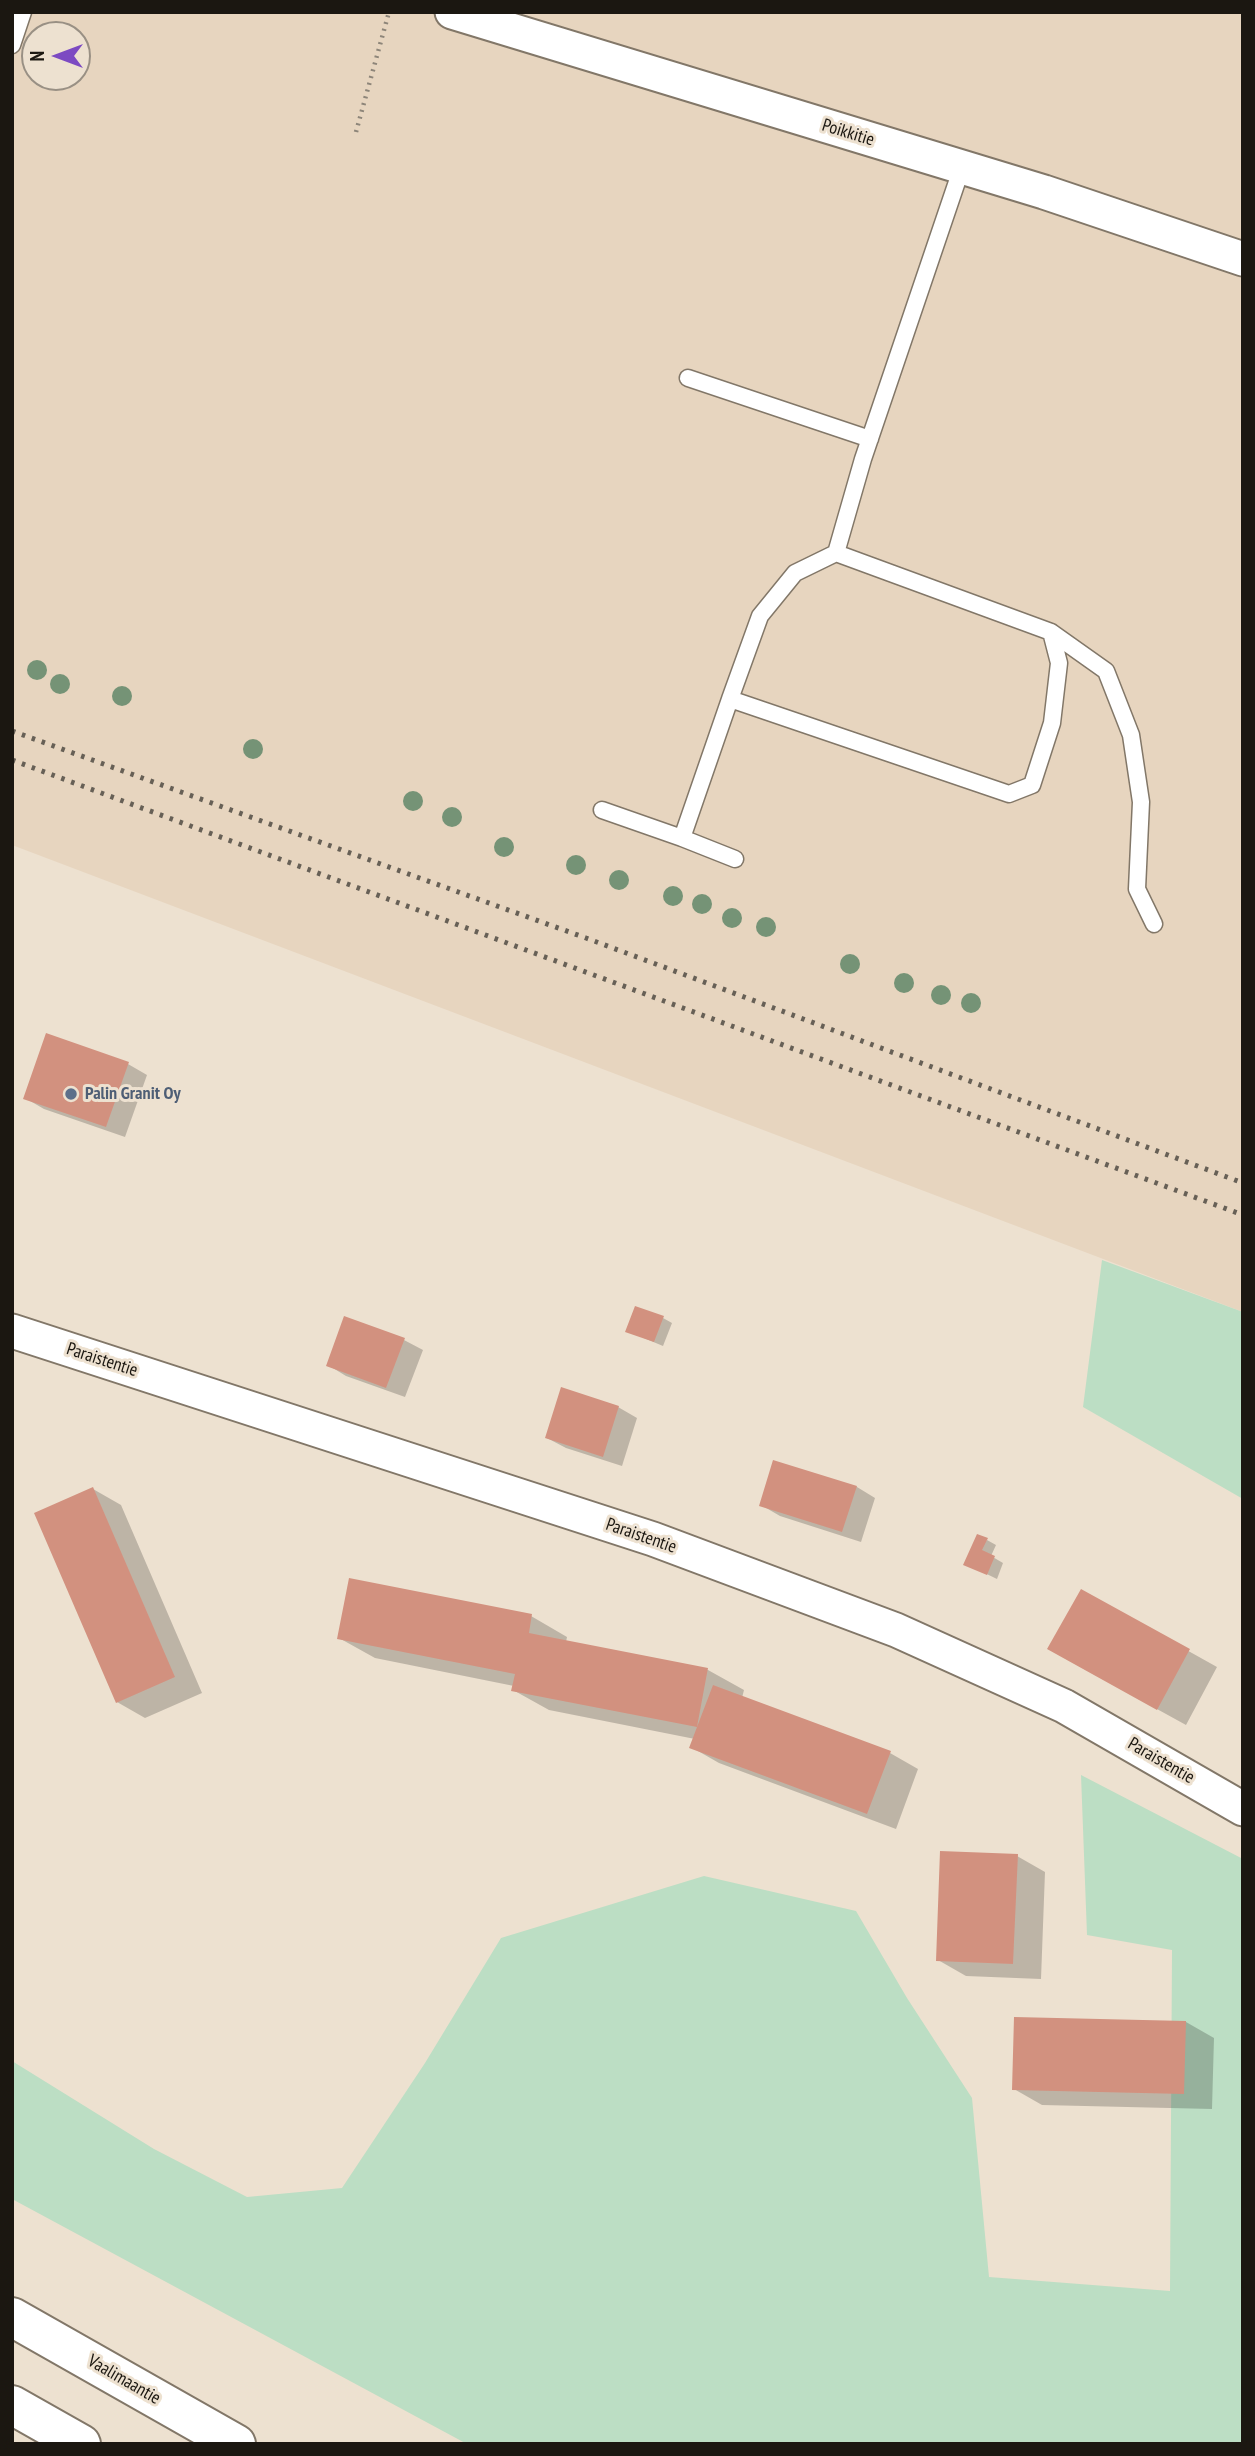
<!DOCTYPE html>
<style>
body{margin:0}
#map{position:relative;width:1255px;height:2456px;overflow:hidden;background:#ede1d0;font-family:"PT Sans Narrow",sans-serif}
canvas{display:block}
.frame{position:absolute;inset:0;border:14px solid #1b1711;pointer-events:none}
.north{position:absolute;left:21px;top:21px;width:70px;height:70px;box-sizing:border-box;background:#ede1d0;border:2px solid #999084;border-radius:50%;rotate:270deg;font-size:19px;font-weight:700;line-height:28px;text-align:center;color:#1b1711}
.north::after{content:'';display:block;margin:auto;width:24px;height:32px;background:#7c4ac2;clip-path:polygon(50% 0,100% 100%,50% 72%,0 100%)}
</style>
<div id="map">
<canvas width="1255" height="2456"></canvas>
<div class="frame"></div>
<div class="north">N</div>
</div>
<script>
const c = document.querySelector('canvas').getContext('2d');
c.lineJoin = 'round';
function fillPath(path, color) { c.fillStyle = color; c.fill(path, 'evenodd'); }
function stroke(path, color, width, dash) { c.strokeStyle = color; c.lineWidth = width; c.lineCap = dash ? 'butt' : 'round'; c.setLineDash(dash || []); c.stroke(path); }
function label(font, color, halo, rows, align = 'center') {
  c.font = font + ' "PT Sans Narrow",sans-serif'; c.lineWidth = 6; c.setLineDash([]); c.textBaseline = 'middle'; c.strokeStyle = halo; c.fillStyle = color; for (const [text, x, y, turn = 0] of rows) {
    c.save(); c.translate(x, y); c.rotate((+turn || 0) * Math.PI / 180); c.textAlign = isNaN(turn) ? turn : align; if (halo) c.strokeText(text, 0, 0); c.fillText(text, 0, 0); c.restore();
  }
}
fillPath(new Path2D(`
 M12,12H1243V1312L12,845ZM35,35H77V77H35Z`), '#e7d5bf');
fillPath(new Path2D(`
 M1102,1260L1243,1312V1499L1083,1407Z
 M1081,1775L1243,1859V2444H467L12,2199V2061L154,2149L247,2197L342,2188L425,2063L501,1938L704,1876L856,1911L907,1998L972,2098L989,2277L1170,2291L1172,1950L1087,1935Z`), '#bcdec4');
fillPath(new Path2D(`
 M128,1064L147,1075L125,1137L44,1109L25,1098Z
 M663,1318L672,1323L663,1346L627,1331Z
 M404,1340L423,1350L405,1397L346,1376L328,1365Z
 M618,1407L637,1418L622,1466L566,1448L547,1438Z
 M775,1462L857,1487L875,1498L861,1542L780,1516L761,1505Z
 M93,1489L121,1505L202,1693L145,1718L117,1702Z
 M987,1540L996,1545L991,1556L1003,1563L997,1579L966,1564Z
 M1081,1591L1217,1667L1186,1725L1077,1665Z
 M531,1616L567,1637L566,1642L708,1670L744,1690L742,1698L890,1753L918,1769L896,1829L719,1763L691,1747L695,1739L549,1710L513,1690L514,1686L375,1658L339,1638Z
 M1017,1856L1045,1872L1041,1979L966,1976L938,1960Z
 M1186,2022L1214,2038L1212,2109L1042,2105L1014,2089Z`), '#0003');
fillPath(new Path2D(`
 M46,1033L129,1062L106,1127L23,1099Z
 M635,1306L664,1316L654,1342L625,1332Z
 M344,1316L405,1338L386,1388L326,1366Z
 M561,1387L619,1406L603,1457L545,1438Z
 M773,1460L857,1486L842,1532L759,1506Z
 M93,1487L175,1677L116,1703L34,1513Z
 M977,1534L988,1538L982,1550L995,1556L987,1575L963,1565Z
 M349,1578L532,1614L529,1633L708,1668L697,1727L511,1691L515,1674L337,1639Z
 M1081,1589L1190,1649L1157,1710L1047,1649Z
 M713,1685L891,1751L867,1814L689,1748Z
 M940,1851L1018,1854L1013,1964L936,1961Z
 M1014,2017L1186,2021L1184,2094L1012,2090Z`), '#d2917f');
const service = new Path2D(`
 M12,45L23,12
 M688,378L870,439
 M836,553L795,573L760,616L730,699L1009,794L1032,785L1052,723L1059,663L1051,632L836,553L863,459L962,167
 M1051,632L1106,671L1131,735L1141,802L1137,889L1154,924
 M602,810L682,838L730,699
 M682,838L735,859`);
const minor = new Path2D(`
 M452,12L1044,192L1243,259
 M12,1331L653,1539L896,1630L1064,1706L1243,1809`);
const secondary = new Path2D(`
 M12,2317L236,2444
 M12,2405L81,2444`);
stroke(service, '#827768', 19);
stroke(minor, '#827768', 37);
stroke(secondary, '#827768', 42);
stroke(new Path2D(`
 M356,132L389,12`), '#8d8579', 4.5, [2, 5]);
stroke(service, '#fff', 16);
stroke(minor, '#fff', 33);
stroke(secondary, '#fff', 38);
stroke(new Path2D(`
 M12,731L586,938L1243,1183
 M12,760L1243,1215`), '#676056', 5, [3.5, 7]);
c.fillStyle = '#759376';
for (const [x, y] of [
 [37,670],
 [60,684],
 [122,696],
 [253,749],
 [413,801],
 [452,817],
 [504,847],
 [576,865],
 [619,880],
 [673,896],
 [702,904],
 [732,918],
 [766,927],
 [850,964],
 [904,983],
 [941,995],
 [971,1003]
]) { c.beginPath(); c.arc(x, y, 10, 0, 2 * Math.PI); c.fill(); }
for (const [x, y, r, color] of [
 [71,1094,7,"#5c6f8a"]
]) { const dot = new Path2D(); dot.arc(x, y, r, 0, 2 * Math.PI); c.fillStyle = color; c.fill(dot); stroke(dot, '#ede1d0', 2.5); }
label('18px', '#1b1711', '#ede1d0', [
 ["Poikkitie",848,133,17],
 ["Paraistentie",102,1360,18],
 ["Paraistentie",641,1536,19],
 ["Paraistentie",1161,1761,30],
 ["Vaalimaantie",124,2380,30]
]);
label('bold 18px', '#4e5e75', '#ede1d0', [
 ["Palin Granit Oy",85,1094]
], 'left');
</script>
